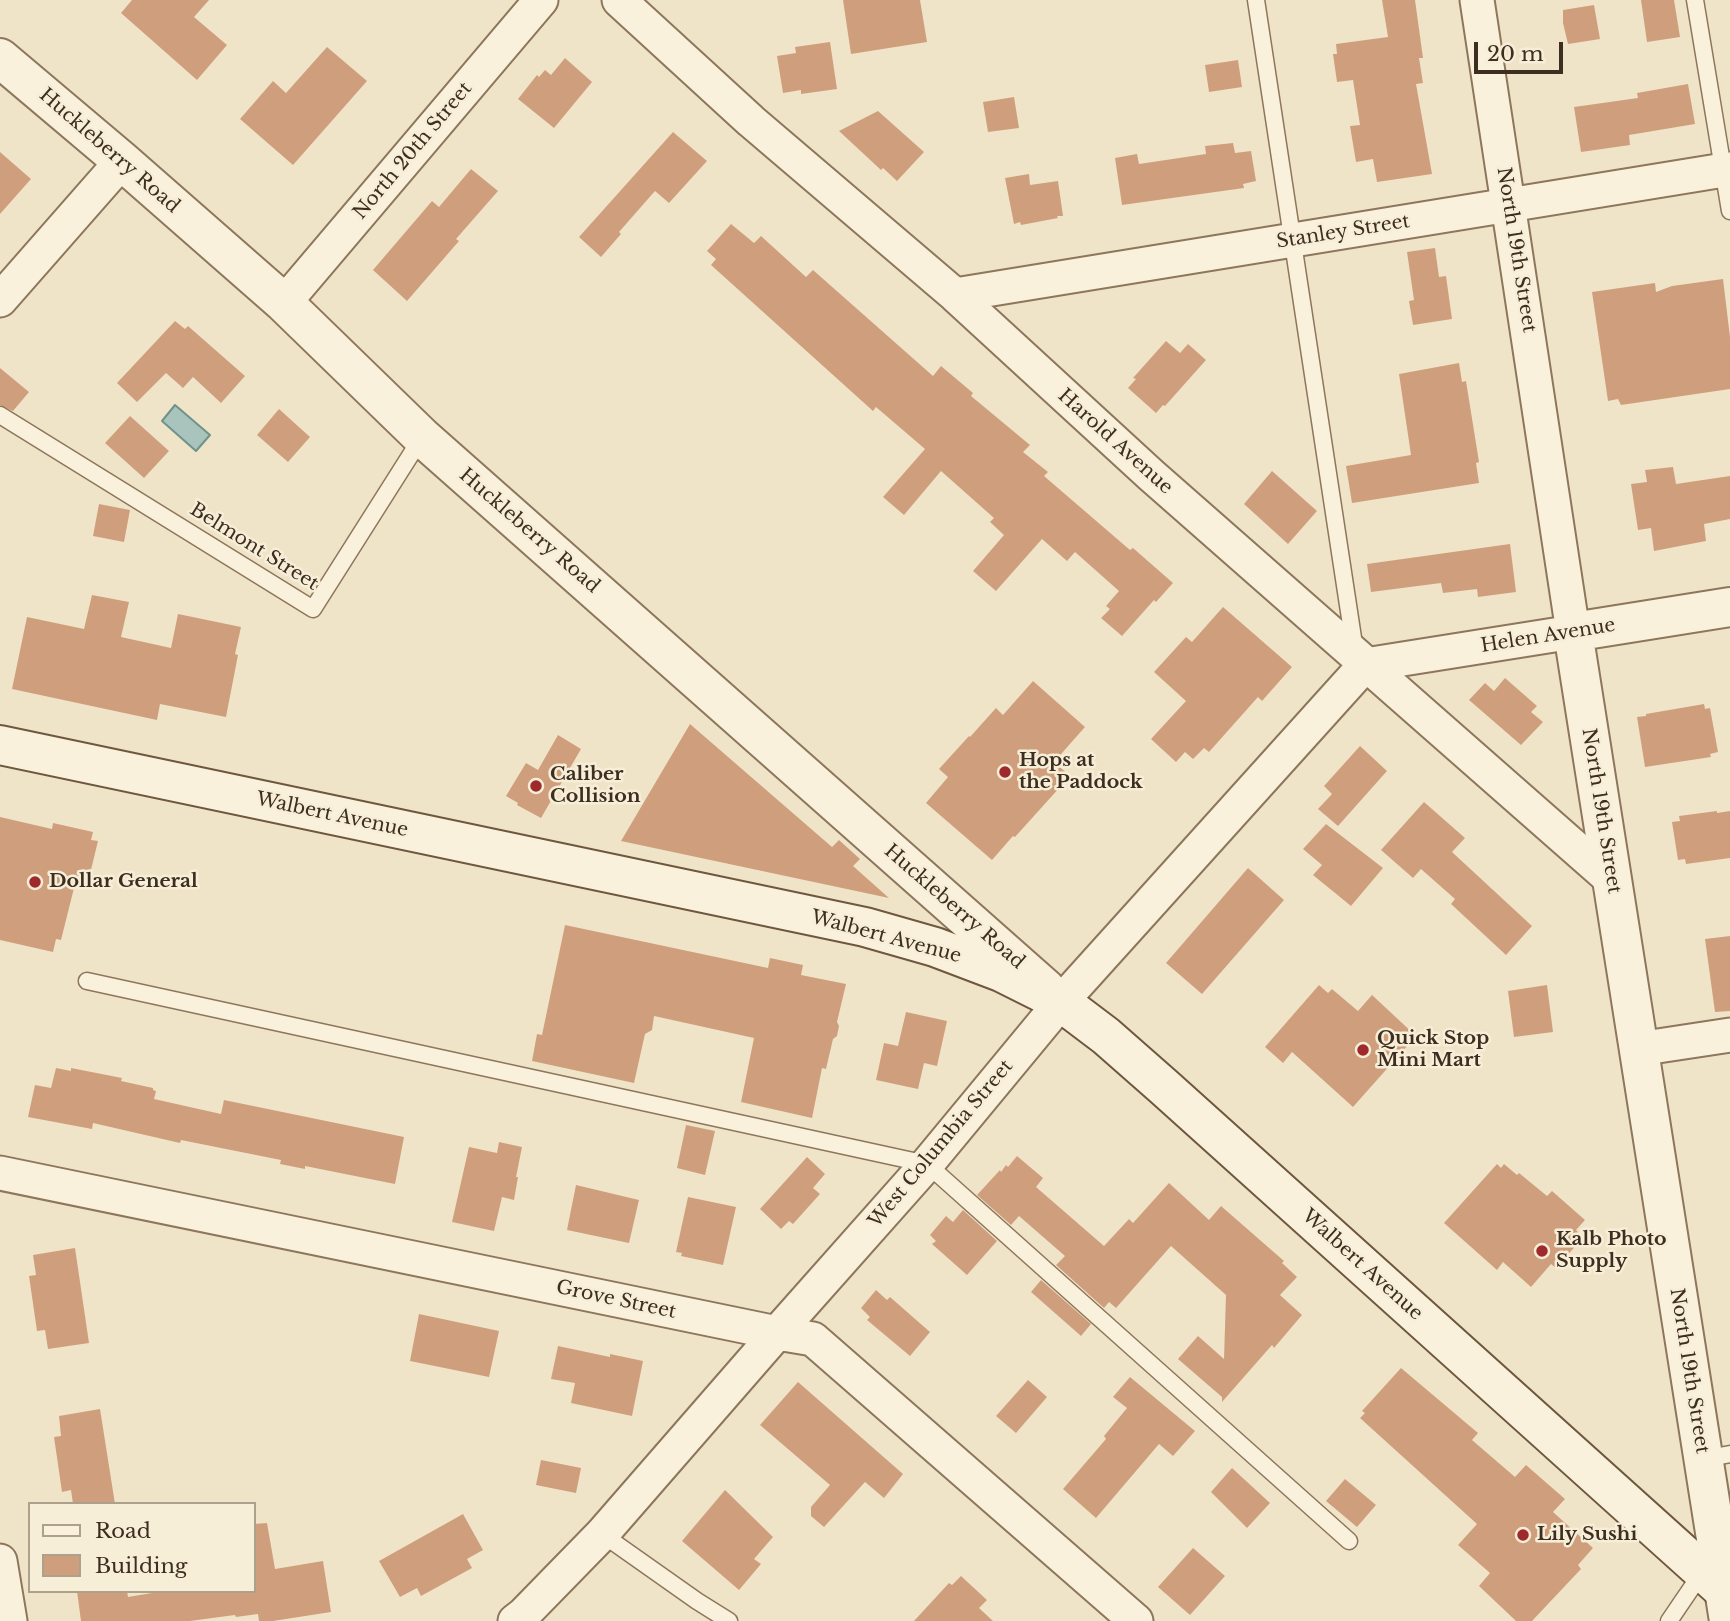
<!DOCTYPE html>
<style>
body{margin:0}
#map{position:relative;width:1730px;height:1621px;overflow:hidden;background:#f0e4c8;font-family:"Libre Baskerville",serif}
canvas{display:block}
.legend{position:absolute;left:28px;top:1502px;width:228px;height:91px;box-sizing:border-box;background:#f7eed8;border:2px solid #ada18e;margin:0;padding:9px 12px;list-style:none;font-size:21px;color:#3d2e20}
.legend li{display:flex;align-items:center;gap:14px;height:35px}
.legend b{width:35px;border:2px solid #ada18e}
.scale{position:absolute;left:1474px;top:42px;width:89px;height:32px;box-sizing:border-box;border:4px solid #3d2e20;border-top:0;padding-left:9px;font-size:21px;line-height:24px;white-space:nowrap;color:#3d2e20;-webkit-text-stroke:5px #f7eed8;paint-order:stroke}
</style>
<div id="map">
<canvas width="1730" height="1621"></canvas>
<ul class="legend">
<li><b style="height:9px;background:#faf1dc"></b>Road</li>
<li><b style="height:19px;background:#cf9f7d"></b>Building</li>
</ul>
<div class="scale">20 m</div>
</div>
<script>
const c = document.querySelector('canvas').getContext('2d');
c.lineJoin = 'round';
function fillPath(path, color) { c.fillStyle = color; c.fill(path, 'evenodd'); }
function stroke(path, color, width, dash) { c.strokeStyle = color; c.lineWidth = width; c.lineCap = dash ? 'butt' : 'round'; c.setLineDash(dash || []); c.stroke(path); }
function label(font, color, halo, rows, align = 'center') {
  c.font = font + ' "Libre Baskerville",serif'; c.lineWidth = 5; c.setLineDash([]); c.textBaseline = 'middle'; c.strokeStyle = halo; c.fillStyle = color; for (const [text, x, y, turn = 0] of rows) {
    c.save(); c.translate(x, y); c.rotate((+turn || 0) * Math.PI / 180); c.textAlign = isNaN(turn) ? turn : align; if (halo) c.strokeText(text, 0, 0); c.fillText(text, 0, 0); c.restore();
  }
}
const water = new Path2D(`
 M175,405L210,435L196,451L162,421Z`);
fillPath(water, '#a9c4bc');
stroke(water, '#6f938a', 2);
fillPath(new Path2D(`
 M132,0H209L194,17L227,45L197,80L121,13Z
 M843,0H920L927,42L851,54Z
 M1382,0H1415L1423,58H1419L1423,83L1416,84L1432,174L1377,182L1373,159L1356,162L1350,126L1360,125L1353,80L1337,82L1333,54H1337L1336,44L1388,37Z
 M1641,0H1674L1680,37L1647,42Z
 M1594,5L1600,39L1568,44L1563,23V10Z
 M830,42L837,89L801,94V90L783,93L777,56L796,53L795,47Z
 M327,47L367,81L293,165L240,119L273,81L286,93Z
 M565,58L592,82L554,128L518,99L537,75L539,77L545,70L551,75Z
 M1238,60L1242,87L1209,92L1205,65Z
 M1688,84L1695,124L1629,135L1630,145L1581,152L1574,107L1638,98L1637,93Z
 M1014,97L1019,128L988,132L983,102Z
 M878,111L924,152L897,181L883,168L881,170L839,131Z
 M673,132L707,161L669,203L655,191L619,232L621,234L601,257L579,237Z
 M1233,143L1235,153L1251,151L1256,181L1243,184L1244,188L1122,205L1115,158L1137,154L1139,164L1206,154L1205,146Z
 M0,152L31,179L0,214Z
 M471,169L498,191L456,239L459,241L407,301L373,270L432,201L439,207Z
 M1029,174L1030,185L1058,181L1063,216H1057L1058,218L1021,225L1020,222L1014,224L1005,178Z
 M731,224L754,243L761,236L806,277L813,270L933,376L941,366L973,393L971,396L1030,445L1023,452L1048,472L1044,476L1130,550L1133,548L1173,583L1156,602L1154,600L1122,636L1101,618L1110,609L1106,606L1119,591L1075,552L1067,561L1042,539L996,591L973,571L1004,535L990,522L994,518L941,471L904,515L883,497L925,449L876,407L873,411L711,265L716,259L707,251Z
 M1435,248L1439,277L1446,276L1452,319L1413,325L1409,301L1414,300L1407,252Z
 M1723,279L1730,337V389L1621,405L1618,399L1608,401L1592,292L1655,283L1656,292L1672,286Z
 M175,321L185,329L188,326L245,376L221,403L193,377L183,388L166,373L137,402L117,383Z
 M1166,341L1180,353L1188,344L1206,360L1165,406L1163,405L1156,413L1128,388L1136,379L1133,378Z
 M1459,363L1462,382L1466,381L1479,462L1476,463L1479,483L1352,503L1346,466L1411,455L1399,374Z
 M0,368L29,392L13,411L0,405Z
 M279,409L310,437L288,462L257,435Z
 M130,416L169,451L144,478L105,443Z
 M1673,467L1676,484L1730,476V519L1704,524L1706,541L1654,551L1651,528L1638,530L1631,484L1647,482L1645,470Z
 M1272,471L1317,511L1288,544L1244,504Z
 M99,504L130,510L124,542L93,536Z
 M1510,544L1516,592L1478,597L1477,589L1443,593L1441,583L1371,592L1367,564Z
 M92,595L129,602L121,637L171,648L178,614L241,627L235,654L238,655L226,717L160,704L157,720L12,689L27,617L84,629Z
 M1223,607L1292,667L1262,701L1258,697L1209,752L1204,748L1193,759L1185,752L1176,762L1151,739L1186,701L1154,672L1186,637L1192,642Z
 M1505,678L1537,706L1531,712L1543,722L1521,745L1469,700L1485,683L1494,691Z
 M1033,681L1085,727L1054,762L1070,776L1015,837L1013,836L992,860L926,803L948,777L939,769L969,736L970,737L996,708L1003,715Z
 M1704,704L1705,709L1710,708L1718,752L1710,754L1711,757L1645,767L1637,717L1646,716V714Z
 M690,724L832,847L839,840L860,859L853,866L889,898L621,841Z
 M558,735L581,749L541,818L517,805L518,803L506,796L526,763L538,770Z
 M1360,746L1387,771L1338,826L1318,809L1332,794L1324,786Z
 M1424,802L1465,838L1452,852L1532,926L1506,955L1451,904L1455,899L1421,869L1413,878L1381,850Z
 M1717,811V813L1730,811V858L1686,864L1685,859L1678,860L1672,822L1680,821L1679,816Z
 M0,817L52,829L53,823L93,832L91,840L98,841L89,878L77,876L61,940L56,939L53,952L0,940Z
 M1326,824L1383,868L1351,906L1313,875L1322,865L1303,849Z
 M1248,868L1284,900L1202,994L1166,963Z
 M565,925L768,968L770,958L803,965L801,975L846,984L837,1022L839,1026L837,1036L833,1039L826,1069L822,1068L812,1118L741,1102L754,1038L654,1016L652,1030L645,1034L634,1083L532,1061L537,1034L542,1035Z
 M1730,936V1011L1715,1012L1705,939Z
 M1319,985L1328,993L1332,989L1358,1011L1372,995L1416,1036L1353,1107L1292,1052L1283,1063L1265,1047Z
 M1547,985L1553,1032L1514,1037L1508,991Z
 M906,1012L947,1021L937,1066L924,1063L918,1089L876,1080L884,1043L898,1046Z
 M56,1068L71,1071V1068L122,1078L121,1081L153,1088V1090L156,1091L154,1099L221,1114L224,1100L404,1137L395,1184L305,1166V1169L280,1164L281,1160L181,1140L180,1143L93,1123L92,1129L28,1117L35,1085L51,1088Z
 M686,1125L715,1131L705,1175L677,1168Z
 M499,1142L522,1147L516,1177H518L514,1200L502,1197L494,1231L452,1222L469,1147L497,1153Z
 M1017,1156L1043,1178L1036,1187L1104,1246L1129,1219L1133,1223L1169,1183L1209,1220L1221,1206L1284,1261L1282,1263L1297,1277L1280,1295L1302,1315L1274,1348L1272,1345L1222,1402V1397L1178,1359L1198,1336L1224,1359L1226,1295L1171,1246L1116,1308L1109,1302L1104,1308L1056,1265L1065,1256L1019,1216L1011,1225L977,1195L1000,1170L1001,1172L1006,1165L1008,1167Z
 M807,1157L825,1174L813,1188L820,1194L793,1224L789,1221L781,1229L760,1209Z
 M1497,1164L1501,1168L1504,1164L1517,1175L1519,1173L1547,1196L1552,1191L1585,1220L1576,1230L1578,1232L1575,1236L1581,1240L1556,1268L1551,1264L1531,1287L1503,1262L1497,1270L1444,1223Z
 M576,1185L639,1200L629,1243L567,1230Z
 M688,1197L736,1207L723,1265L681,1256L682,1253L676,1252Z
 M963,1210L997,1241L967,1275L932,1244L936,1241L930,1235L946,1216L953,1222Z
 M75,1248L89,1343L48,1349L45,1330L37,1331L29,1276L36,1275L33,1255Z
 M1041,1280L1091,1324L1081,1336L1031,1292Z
 M876,1290L887,1300L890,1297L930,1332L910,1356L867,1320L870,1317L861,1308Z
 M419,1314L499,1331L489,1377L410,1361Z
 M558,1346L610,1357V1354L643,1361L632,1416L571,1403L575,1383L551,1379Z
 M1401,1368L1478,1433L1472,1440L1515,1477L1526,1465L1565,1499L1553,1512L1593,1548L1578,1565L1581,1569L1532,1621H1516L1479,1586L1490,1573L1458,1545L1477,1524L1360,1418L1365,1413L1362,1411Z
 M1130,1377L1195,1431L1173,1456L1159,1444L1096,1518L1063,1489L1106,1439L1104,1436L1127,1408L1113,1397Z
 M1028,1380L1047,1397L1016,1433L996,1416Z
 M798,1382L903,1474L884,1498L865,1482L824,1527L811,1516V1507L830,1485L760,1425Z
 M100,1409L115,1504H73L71,1490L62,1492L54,1437L61,1436L59,1416Z
 M541,1460L581,1468L576,1493L536,1485Z
 M1232,1468L1270,1503L1247,1528L1211,1492Z
 M1345,1479L1376,1505L1357,1527L1326,1501Z
 M725,1490L773,1537L754,1559L761,1564L739,1590L682,1541Z
 M463,1514L483,1550L467,1559L472,1568L421,1596L417,1588L400,1597L379,1561Z
 M267,1523L275,1569L323,1561L331,1612L273,1621H259L258,1614L236,1617L235,1615L190,1621H81L77,1591H127L128,1597L164,1591H254V1524Z
 M1193,1548L1225,1576L1190,1615L1158,1587Z
 M961,1576L987,1600L979,1608L993,1621H914L949,1583L952,1585Z`), '#cf9f7d');
const service = new Path2D(`
 M1256,0L1355,651
 M1695,0L1730,211
 M0,415L313,609L422,437
 M87,981L927,1164L1349,1541
 M1703,1459L1730,1454
 M602,1534L697,1601L729,1621
 M1669,1621L1703,1571`);
const minor = new Path2D(`
 M619,0L751,121L955,295L1151,475L1613,881
 M955,295L1730,169
 M0,300L122,161
 M284,303L541,0
 M1638,1049L1730,1035
 M0,1173L777,1333L813,1339L1136,1621
 M0,1561L10,1621
 M515,1621L524,1614L602,1534L777,1333L927,1164L1061,1002L1365,665L1573,632L1477,0`);
const tertiary = new Path2D(`
 M0,58L122,161L284,303L422,437L1046,989
 M1729,1621L1573,632L1730,607`);
const secondary = new Path2D(`
 M0,745L865,927L935,947L1001,972L1061,1002L1106,1036L1164,1087L1730,1596`);
stroke(service, '#8d765c', 19);
stroke(minor, '#8d765c', 37);
stroke(tertiary, '#8d765c', 42);
stroke(secondary, '#6f573f', 42);
stroke(service, '#faf1dc', 16);
stroke(minor, '#faf1dc', 33);
stroke(tertiary, '#faf1dc', 38);
stroke(secondary, '#faf1dc', 38);
for (const [x, y, r, color] of [
 [1005,772,7,"#9e2a2b"],
 [536,786,7,"#9e2a2b"],
 [35,882,7,"#9e2a2b"],
 [1363,1050,7,"#9e2a2b"],
 [1542,1251,7,"#9e2a2b"],
 [1523,1535,7,"#9e2a2b"]
]) { const dot = new Path2D(); dot.arc(x, y, r, 0, 2 * Math.PI); c.fillStyle = color; c.fill(dot); stroke(dot, '#f7eed8', 2.5); }
label('19px', '#3d2e20', '#f7eed8', [
 ["Huckleberry Road",109,151,41],
 ["North 20th Street",413,151,-50],
 ["Stanley Street",1343,232,-9],
 ["North 19th Street",1516,250,81],
 ["Harold Avenue",1115,442,42],
 ["Huckleberry Road",529,531,41],
 ["Belmont Street",254,547,32],
 ["Helen Avenue",1548,636,-9],
 ["North 19th Street",1601,811,81],
 ["Walbert Avenue",332,815,12],
 ["Huckleberry Road",954,907,41],
 ["Walbert Avenue",886,937,15],
 ["West Columbia Street",941,1144,-50],
 ["Walbert Avenue",1362,1265,42],
 ["Grove Street",616,1300,12],
 ["North 19th Street",1689,1371,81]
]);
label('bold 19px', '#3d2e20', '#f7eed8', [
 ["Hops at",1019,761],
 ["the Paddock",1019,783],
 ["Caliber",550,775],
 ["Collision",550,797],
 ["Dollar General",49,882],
 ["Quick Stop",1377,1039],
 ["Mini Mart",1377,1061],
 ["Kalb Photo",1556,1240],
 ["Supply",1556,1262],
 ["Lily Sushi",1537,1535]
], 'left');
</script>
